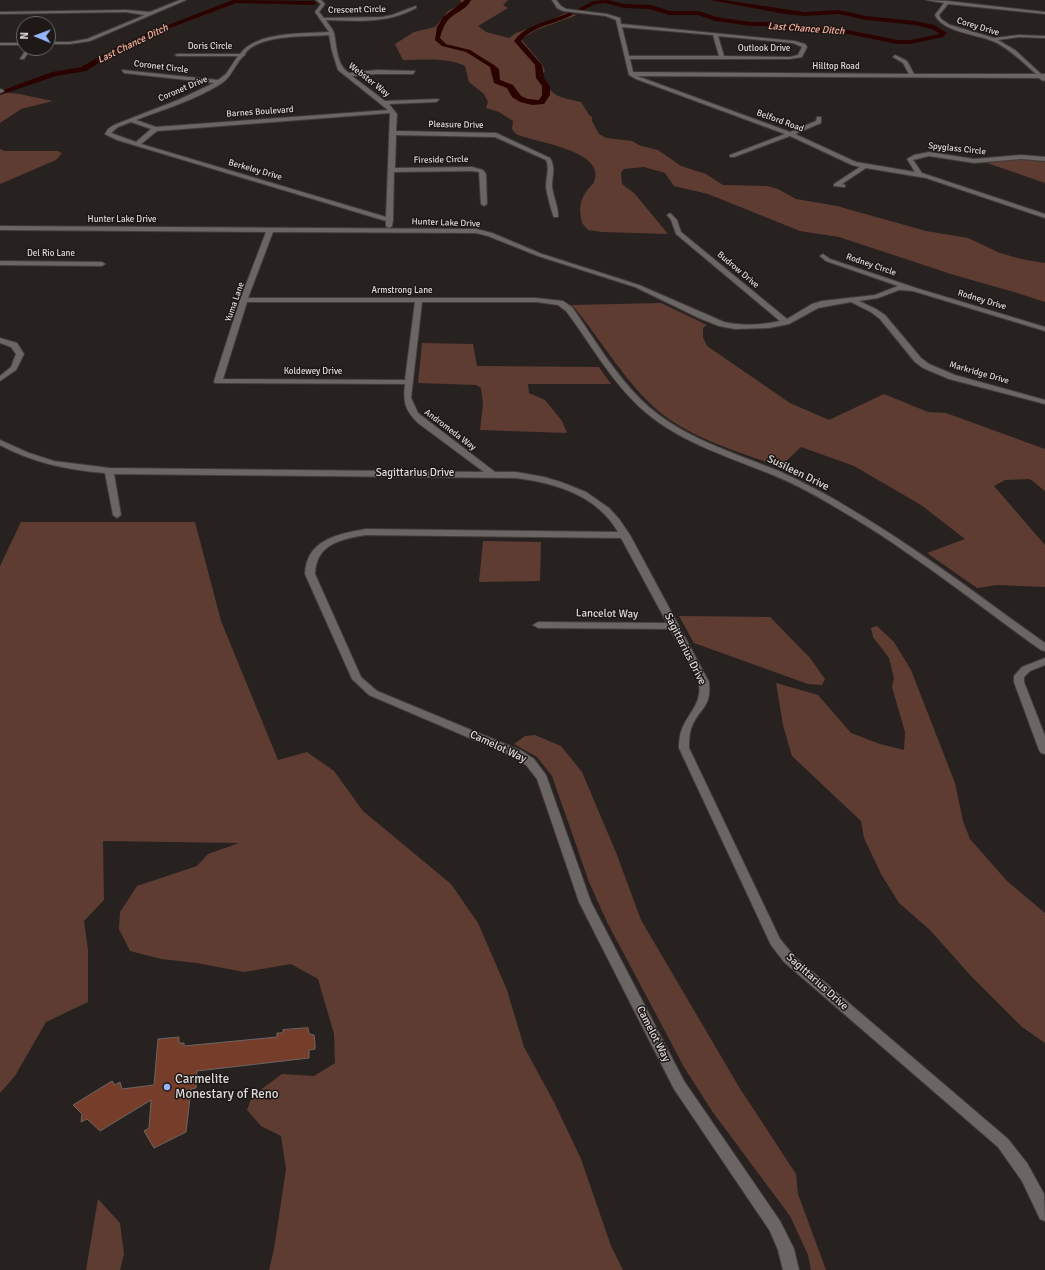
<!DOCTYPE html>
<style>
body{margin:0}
#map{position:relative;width:1045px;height:1270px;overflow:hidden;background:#272220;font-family:Signika,sans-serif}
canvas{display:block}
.north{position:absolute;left:16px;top:16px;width:40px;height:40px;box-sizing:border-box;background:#1e1817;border:1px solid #6b6665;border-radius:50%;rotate:271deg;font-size:11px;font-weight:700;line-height:16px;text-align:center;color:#dedbd9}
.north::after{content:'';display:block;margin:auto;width:14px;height:18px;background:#96b6fd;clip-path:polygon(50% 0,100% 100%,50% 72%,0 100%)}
</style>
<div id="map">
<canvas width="1045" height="1270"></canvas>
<div class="north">N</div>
</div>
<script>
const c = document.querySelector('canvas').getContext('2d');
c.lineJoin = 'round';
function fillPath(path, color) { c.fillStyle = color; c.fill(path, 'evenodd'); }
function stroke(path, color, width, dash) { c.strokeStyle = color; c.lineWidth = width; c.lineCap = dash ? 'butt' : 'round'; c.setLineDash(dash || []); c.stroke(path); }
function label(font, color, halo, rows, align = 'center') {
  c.font = font + ' Signika,sans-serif'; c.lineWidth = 3; c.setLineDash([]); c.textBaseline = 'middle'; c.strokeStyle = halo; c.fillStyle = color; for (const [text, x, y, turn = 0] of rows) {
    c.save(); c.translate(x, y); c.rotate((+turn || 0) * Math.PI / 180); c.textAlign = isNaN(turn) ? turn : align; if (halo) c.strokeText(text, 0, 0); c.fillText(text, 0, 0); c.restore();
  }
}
fillPath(new Path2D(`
 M236,0L250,2V3H237L159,32L87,69L54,76L13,90L5,89L55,73L87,66L140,37Z
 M460,0H508L503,5L508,8L478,26L486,32L509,38L516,33L548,22L565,13L577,15L536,30L521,39L542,64L545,71L542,74C550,98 560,97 581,102L589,115L592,117V121L599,134L606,138L632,141L641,146L658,150L681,166L706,174L723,185L767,186L778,189L796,199L837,206L926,231L968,238L1000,253L1021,259L1045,263V302L1014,292L954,275L839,237L800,231L708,194L674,186L665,173L644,167L624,169L621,173L622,184L635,194L668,234L602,232L588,230L582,223C579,209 579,201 588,189C590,187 593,184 594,182C608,150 532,142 516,134L512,129L513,121L499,112L486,108L488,102L484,94L469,82L465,66C448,57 422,60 403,60L395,44L414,32L435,27L448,11L462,4Z
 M0,92L19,94L53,101L21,109L0,123Z
 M0,149L5,151H58L62,153L56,160L0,184Z
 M1017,159L1045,162V183L987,163Z
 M661,303L707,325L703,328V337L707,346L790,403L829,420L884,394L928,412L946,413L1045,449V491L1030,479L1005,480L994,486L1045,545V587L997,585L977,588L927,553L965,539L921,505L854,466L801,447L780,467C740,452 695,440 661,413C627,386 601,339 572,305Z
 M422,343L473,344L477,366L599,367L611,384H528L529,393L545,400L562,421L567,433L480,430L483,404L481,388L476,385L418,383Z
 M21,522H195L221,621L278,760L307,752L334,771L363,811L451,884L478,923L507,990L524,1047L554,1102L581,1159L611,1246L623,1270H269L274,1249L286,1169L281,1136L261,1126L247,1110L252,1096L282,1074L314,1076L335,1063L334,1034L318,979L291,964L244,972L197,963L161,959L130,951L119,929L120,912L137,886L197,866L208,854L239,843L103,841L104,900L84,921L88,950V1002L46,1022L15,1076L0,1093V566Z
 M483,541L541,542L540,581L479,582Z
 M679,616L770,617L810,658L825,679L822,685L808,684L694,643Z
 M877,626L894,642L911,670L955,783L963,821L970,839L1007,881L1045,913V1043L1022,1027L971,976L930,930L899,903L881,874L864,838L861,821L792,756L783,725L776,683L818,695L851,733L880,744L904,750L905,732L892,687L894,678L889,658L873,637L871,628Z
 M535,735L561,746L582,772L617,855L641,920L739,1087L796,1174L798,1194L826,1270H811L808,1255L790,1216L712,1111L684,1067L607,922L589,882L552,776L537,757L514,744L525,736Z
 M98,1199L120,1223L124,1254L120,1270H86Z`), '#5f3c32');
fillPath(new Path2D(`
 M233,0L314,1L317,3L314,5L237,3L154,34L121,49L86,71L56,76L0,95V91L52,72L81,67L117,47L150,32Z
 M465,0H471C463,16 447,9 440,38L446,44L470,50L494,65L499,69L500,80L513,85L521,96L528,99L539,100L542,95V86L536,78L535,65L514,41C526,24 549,22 568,13H572V15C556,24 532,26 521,41L542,65L544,78L550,86V95L544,104L532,105L520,102L512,97L507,88L494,83L490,67L466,52L442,46L435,40L437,27L443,17Z
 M608,0L624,4L651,5L670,11H699L716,17L751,22H769L810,29H843L897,40H910L940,34L932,29L915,25L866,20L839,14L804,16L785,14L710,0H724L804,12L839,10L866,16L915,21L934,25L947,33L943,37L910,44H897L843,33H810L769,26H751L715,21L698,15H669L650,9L624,8L605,3L596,4L579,12L576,10L593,1Z`), '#2a0300');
const building = new Path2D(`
 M308,1028L309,1034L314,1035L315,1043V1049L309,1050V1058L197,1071L196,1088L191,1089L186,1132L154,1148L144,1131L149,1128L151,1100L100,1131L87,1119L81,1122L82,1114L73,1105L112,1081L115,1085L120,1082L122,1089L154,1085L158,1039L179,1037V1043H184V1046L277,1037V1033H283V1030Z`);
fillPath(building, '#773d2b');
stroke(building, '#6c6563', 1);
const minor = new Path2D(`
 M180,0H186L90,41L70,44H48V42H70L87,39L145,15L125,12L0,14V12L125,10L150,12Z
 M316,0H321L325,4L319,12L324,18L382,17L392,15L416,6V8C387,24 357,21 326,20C328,24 333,29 334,33C337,47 336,64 349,73L377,70L415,71L413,74H377L352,76L385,101L438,99L439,100L436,102L389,104L397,114L396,131L496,133L550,158C556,167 552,176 552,186C553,197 559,208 558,217H554C552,213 546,191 546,186C546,177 550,168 546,160L495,137L396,135L395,168L472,167L483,170L486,174L487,204L484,206L481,204L479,172L472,171L394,172L393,220L392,226L389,228L386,226V221L117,140L105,134L108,129L114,125L178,100L214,83L124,73L122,70L218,80L226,74L238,56H177L175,55L177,54H240C257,31 303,34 329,32L315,12L321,4ZM329,35L332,51L338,70L388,110L156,127L136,120C164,109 196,100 222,83C232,77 236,61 245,55L246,52C263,34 305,37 329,35ZM390,113L386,217L141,144L157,131ZM131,122L151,129L136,142L111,133L118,127Z
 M552,0H556L561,6L566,9L607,14L620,18L621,24L794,41L805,44L807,47L802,57L790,59H630L633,72L909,74L903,63L893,57L895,55L907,61L914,74H1036C1024,63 1012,51 997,43C980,34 943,33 935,15L944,3L926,0L947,1L1045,12V14L948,4L939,15L941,19L950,25L994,38L1019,35L1045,36V38L1019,37L998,40L1015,50L1041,74H1045V80L1043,81L1039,78L637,76L790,132L816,121L817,117H821V123L795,134L856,162L915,172L907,159L914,155L929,152L974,159L1021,155L1045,157V161L1021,159L974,163L929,156L913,160L922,173L1045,214V218L926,178L866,168L842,184L845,185V187L834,186V184L860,167L852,165L790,136L734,157H730V155L785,134L636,79L629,75L616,20L606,16L563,11L557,8ZM622,27L713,35L719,56H629ZM718,36L793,43L802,47L798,55L790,57L724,56Z
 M0,43H24V45H0Z
 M27,48H31L24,59H20Z
 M0,89L3,90L4,91L0,93Z
 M670,213L677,220L681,232L787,319L812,304L822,301L875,295L898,286L826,261L820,256L823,254L830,259L916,288L1045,327V331L913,291L899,290L878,298L859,301L876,309L885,315L921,358L929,364L955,375L1045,400V404L949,379L923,368L915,362L880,319L871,312L851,302L818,308L789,324L769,328L735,329L719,326L699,318L635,287L538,256L488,236L476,233L273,232L248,298H536L563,301L572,307C596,341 618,380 649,407C686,439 735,453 779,471C803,482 826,494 849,508C917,548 980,597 1045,643V651L1041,650C975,603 911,551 840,510C819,497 797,485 773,475C729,457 681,443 644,411C612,383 591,344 566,311L558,305L536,302H422L411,398L418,413L495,472H516L544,477L561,482L586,492L609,508L619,519L630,535L709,682C712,709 698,708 691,729C689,735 689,741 689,748L780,939L794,956L1008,1139L1027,1163L1044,1194L1045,1221L1040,1219L1022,1181L998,1147L784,962L771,945L679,748C679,727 686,722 695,706C699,699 701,689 698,681C693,665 678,645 670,629L538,628L533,625L538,622L667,623L621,538L366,535C341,539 316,544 315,574L361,677L377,691L522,751L534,759L546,775L591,902L684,1081L780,1221L794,1249L799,1270H783L778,1250L770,1231L674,1089L579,902L537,779L526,765L514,757L369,695L352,679L305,574C306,540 337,534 366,529L618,532C597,495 555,483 516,478L114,474L121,515L117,518L113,515L105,473C68,470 33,463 0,445V440L29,453L54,461L109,468L484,472L418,423C405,410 403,402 405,384L215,383L214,381L240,300L266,232L0,230V226L476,229L492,233L542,254L639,285L724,322C742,326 763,325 780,321L676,234L671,220L667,215ZM247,302H415L405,380L223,379Z
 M0,261L102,262L105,264L102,266L0,265Z
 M0,338L17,343L24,354L16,370L0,381V376L11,367L16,354L11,347L0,343Z
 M1045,658V665L1030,671L1024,677V682L1045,736V754L1041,753L1039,750L1014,682V676L1022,667Z`);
stroke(minor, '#413d3c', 2);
fillPath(minor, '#6b6563');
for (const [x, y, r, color] of [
 [167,1087,4,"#96b6fd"]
]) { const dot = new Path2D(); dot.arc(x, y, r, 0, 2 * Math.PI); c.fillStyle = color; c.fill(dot); stroke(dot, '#1e1817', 1.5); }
label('9px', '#dedbd9', '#1e1817', [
 ["Crescent Circle",357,10,-1],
 ["Corey Drive",978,27,17],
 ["Doris Circle",210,47],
 ["Outlook Drive",764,49],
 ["Coronet Circle",161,67,7],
 ["Hilltop Road",836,67],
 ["Webster Way",369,80,38],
 ["Coronet Drive",183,89,-23],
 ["Barnes Boulevard",260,112,-4],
 ["Belford Road",780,121,20],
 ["Pleasure Drive",456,125,1],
 ["Spyglass Circle",957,149,6],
 ["Fireside Circle",441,160,-1],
 ["Berkeley Drive",255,170,16],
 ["Hunter Lake Drive",122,220],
 ["Hunter Lake Drive",446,223,2],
 ["Del Rio Lane",51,254],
 ["Rodney Circle",871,265,19],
 ["Budrow Drive",738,270,40],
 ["Armstrong Lane",402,291],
 ["Rodney Drive",982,300,17],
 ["Yuma Lane",235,302,-71],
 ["Koldewey Drive",313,372],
 ["Markridge Drive",979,373,16],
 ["Andromeda Way",450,430,37]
]);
label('italic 10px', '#fbb19a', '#1e1817', [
 ["Last Chance Ditch",806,29,4],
 ["Last Chance Ditch",133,44,-26]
]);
label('11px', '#dedbd9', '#1e1817', [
 ["Sagittarius Drive",415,473],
 ["Susileen Drive",798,473,26],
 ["Lancelot Way",607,614,1],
 ["Sagittarius Drive",685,649,63],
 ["Camelot Way",498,747,25],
 ["Sagittarius Drive",817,982,42],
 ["Camelot Way",653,1034,63]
]);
label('13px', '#dedbd9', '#1e1817', [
 ["Carmelite",175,1080],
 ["Monestary of Reno",175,1095]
], 'left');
</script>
